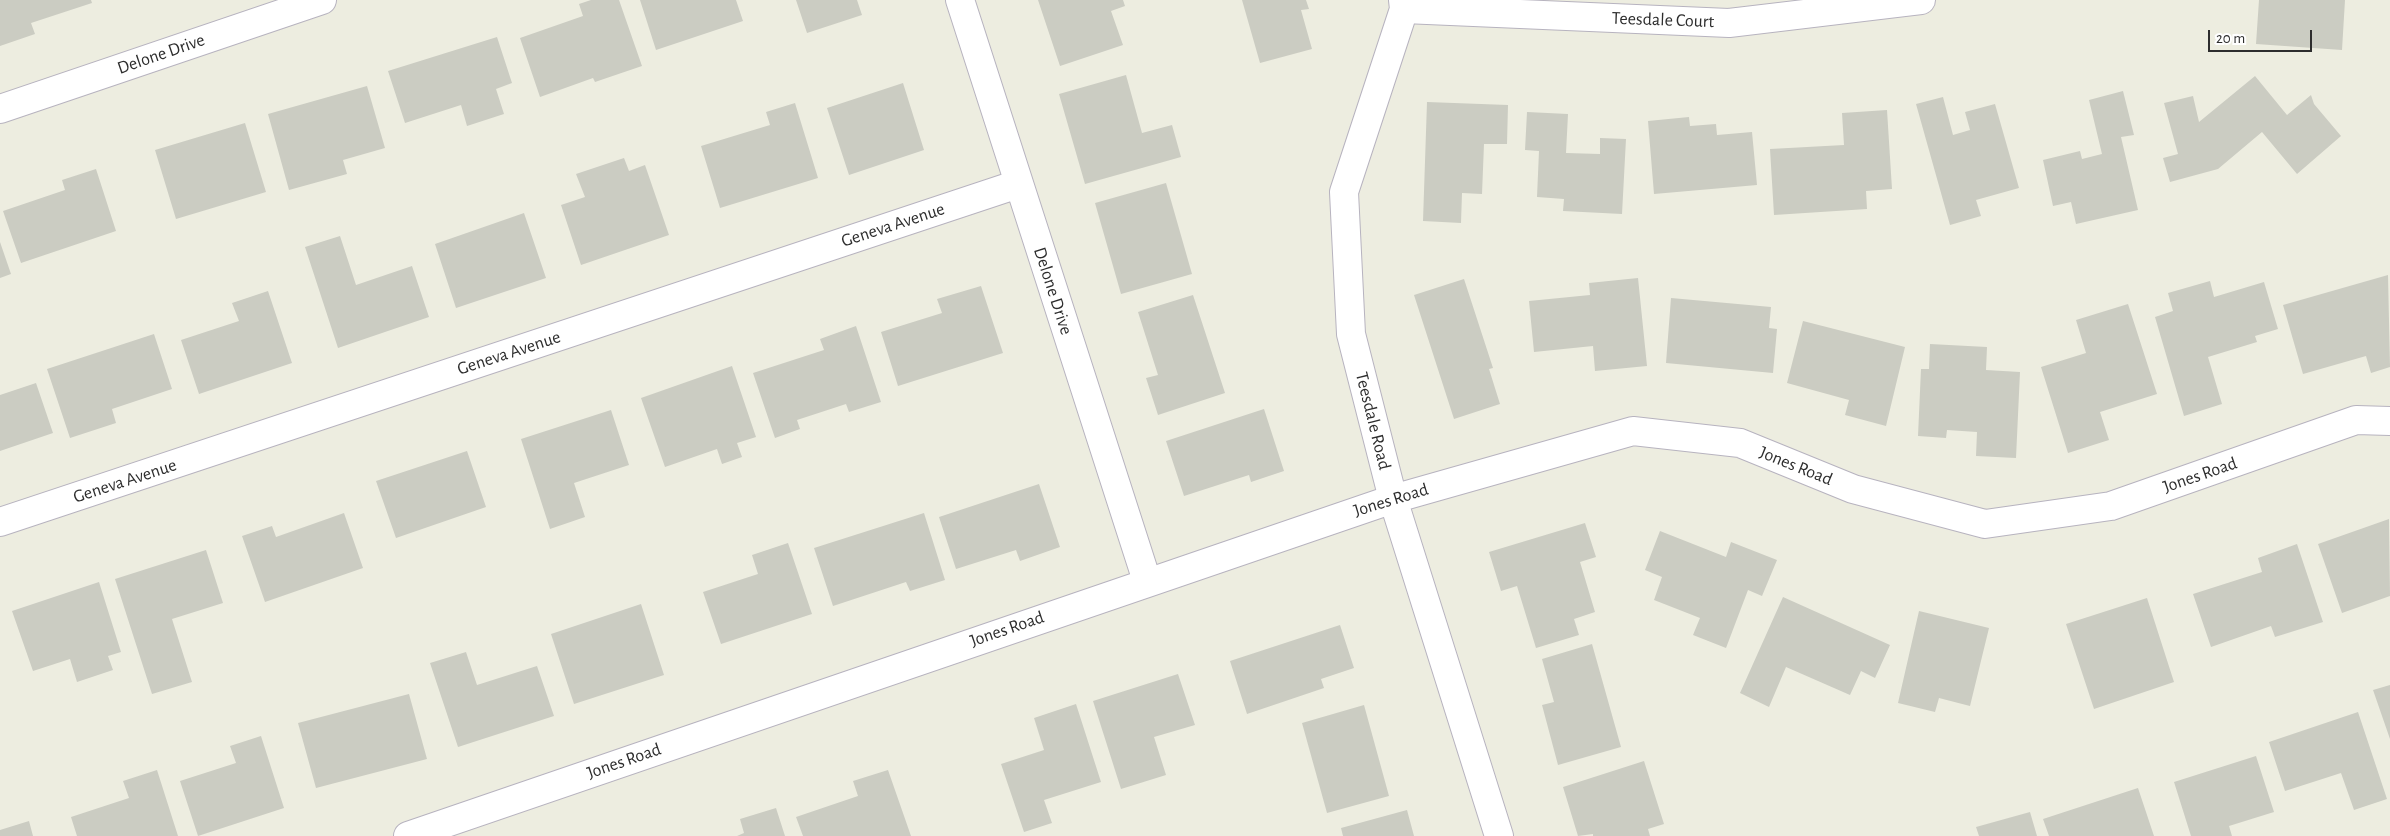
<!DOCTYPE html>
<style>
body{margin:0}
#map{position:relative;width:2390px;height:836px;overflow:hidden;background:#edede0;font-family:"Alegreya Sans",sans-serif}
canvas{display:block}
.scale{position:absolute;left:2208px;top:30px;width:104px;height:22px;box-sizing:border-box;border:2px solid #2d2d2d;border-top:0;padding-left:6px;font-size:15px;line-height:18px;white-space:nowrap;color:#2d2d2d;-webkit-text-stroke:4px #fff;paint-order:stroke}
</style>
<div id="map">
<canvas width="2390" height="836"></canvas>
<div class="scale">20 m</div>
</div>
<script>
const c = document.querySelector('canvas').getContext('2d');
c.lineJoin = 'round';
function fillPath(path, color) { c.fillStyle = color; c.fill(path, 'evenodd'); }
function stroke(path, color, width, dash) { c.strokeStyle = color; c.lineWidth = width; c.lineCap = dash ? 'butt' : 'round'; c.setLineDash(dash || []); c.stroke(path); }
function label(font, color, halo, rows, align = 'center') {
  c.font = font + ' "Alegreya Sans",sans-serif'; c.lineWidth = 4; c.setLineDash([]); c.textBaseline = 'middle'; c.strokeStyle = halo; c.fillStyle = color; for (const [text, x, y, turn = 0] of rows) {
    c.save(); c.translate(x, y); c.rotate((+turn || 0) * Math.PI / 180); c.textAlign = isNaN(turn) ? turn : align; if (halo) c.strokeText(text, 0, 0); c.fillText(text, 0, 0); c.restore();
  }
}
fillPath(new Path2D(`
 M0,0H91L92,3L31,23L35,34L0,46Z
 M591,0H619L642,66L595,82L593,78L540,97L520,38L583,16L579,4Z
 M640,0H736L743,21L656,50Z
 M796,0H857L862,15L807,33Z
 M1038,0H1123L1125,6L1111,11L1123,45L1060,66Z
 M1242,0H1306L1309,9L1301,10L1312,49L1260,63Z
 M2259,0H2345L2342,50L2256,44Z
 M497,37L512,83L496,89L504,114L467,126L461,105L405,123L388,71Z
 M1126,75L1142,133L1172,125L1181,157L1085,184L1059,94Z
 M2255,76L2287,115L2311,95L2314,104L2341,136L2297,174L2262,132L2218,169L2170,182L2163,158L2178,154L2164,103L2193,96L2199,122Z
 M903,83L924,150L849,175L827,108Z
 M367,86L385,148L343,160L347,174L289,190L268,114Z
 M2123,91L2134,135L2121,137L2138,210L2076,224L2071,202L2053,206L2043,160L2080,151L2082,159L2102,154L2089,100Z
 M1943,97L1953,135L1970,130L1965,112L1995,104L2019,188L1976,200L1981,216L1950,225L1916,104Z
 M1427,102L1508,105L1507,144H1484L1482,194L1462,193L1461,223L1423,221Z
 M795,103L818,178L720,208L701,146L770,125L766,112Z
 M1887,110L1892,189L1866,191L1867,209L1774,215L1770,149L1844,145L1842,113Z
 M1527,112L1568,114L1566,153L1600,154V138L1626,139L1622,214L1563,211L1564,199L1537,197L1539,151L1525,150Z
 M1689,117L1690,126L1716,124L1717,135L1752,132L1757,185L1654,194L1648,121Z
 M245,123L266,192L176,219L155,150Z
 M624,158L629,171L645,165L669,235L581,265L561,205L585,197L576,174Z
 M96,169L116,231L21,263L3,211L65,190L62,180Z
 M1166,183L1192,274L1121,294L1095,203Z
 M524,213L546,278L456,308L435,244Z
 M340,236L356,285L412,266L429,317L338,348L305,247Z
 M0,242L11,274L0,278Z
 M2388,275L2390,367L2371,373L2366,356L2303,374L2283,305Z
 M1638,278L1647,366L1595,371L1593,346L1534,352L1529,301L1590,295L1589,283Z
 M1464,279L1493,368L1489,369L1500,404L1454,419L1414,295Z
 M2210,281L2214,297L2264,282L2278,329L2255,336L2257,342L2208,357L2222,404L2184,416L2155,317L2173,311L2168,293Z
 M981,286L1003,353L898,386L881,332L942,313L937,299Z
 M268,291L292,363L199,394L181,340L239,321L232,303Z
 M1193,295L1225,393L1158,415L1146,378L1158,375L1138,312Z
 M1671,298L1771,307L1769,328L1777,329L1773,373L1666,363Z
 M2128,304L2157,394L2100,412L2109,440L2068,453L2041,367L2086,353L2076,320Z
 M1803,321L1905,347L1886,426L1845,415L1849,400L1787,383Z
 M856,326L881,402L849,412L846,404L797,420L800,429L775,438L753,373L824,350L820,339Z
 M154,334L172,389L112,409L116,423L70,438L47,369Z
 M1930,344L1987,347L1986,370L2020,372L2016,458L1976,456L1977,432L1947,430L1946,438L1918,436L1921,369H1929Z
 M732,366L756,437L737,443L742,457L722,464L717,449L665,467L641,398Z
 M36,383L53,433L0,451V395Z
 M1264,409L1284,471L1251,482L1249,475L1184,496L1166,441Z
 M611,410L629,465L574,483L585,517L550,529L521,439Z
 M467,451L486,507L396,538L376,481Z
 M1039,484L1060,547L1020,561L1016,550L956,569L939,517Z
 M344,513L363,568L265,602L242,536L272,526L276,537Z
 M924,513L945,580L910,591L906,582L833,606L814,548Z
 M2389,519L2390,596L2342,613L2318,544Z
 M1585,523L1596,557L1580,562L1595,612L1574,619L1579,635L1536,648L1517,586L1501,591L1489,552Z
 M1660,531L1726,557L1731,542L1777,560L1762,596L1748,590L1726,648L1693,635L1700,618L1654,600L1662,577L1645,570Z
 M788,543L812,614L721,644L703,592L758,574L752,555Z
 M2297,544L2323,622L2275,637L2271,626L2211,647L2193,594L2262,572L2258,558Z
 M206,550L223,603L172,619L192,682L152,694L115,579Z
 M99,582L121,652L108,656L113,670L77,682L70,659L33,671L12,611Z
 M1783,597L1890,645L1875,678L1861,671L1850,695L1786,667L1769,707L1740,693Z
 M2147,598L2174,682L2094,709L2066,624Z
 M641,604L664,675L574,704L551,634Z
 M1919,611L1989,628L1970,706L1939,698L1935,712L1898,703Z
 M1340,625L1354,668L1321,679L1324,688L1247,714L1230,661Z
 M1592,644L1621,747L1558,765L1542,705L1554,702L1542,659Z
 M466,652L477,685L537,666L554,716L458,747L430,663Z
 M1178,674L1195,725L1154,737L1166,775L1121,789L1093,701Z
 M2390,685V739L2373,690Z
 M409,694L427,759L316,788L298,723Z
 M1076,704L1101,782L1044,800L1052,823L1024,832L1001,764L1044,750L1034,718Z
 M1364,705L1389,796L1327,813L1302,723Z
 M2358,712L2387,799L2354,810L2341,773L2285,791L2269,742Z
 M261,736L284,808L198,836L180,781L236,763L230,746Z
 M2256,756L2274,812L2229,826L2232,836H2191L2174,782Z
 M1644,761L1664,824L1648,829L1650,836H1593V834L1578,836L1563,787Z
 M157,770L178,836H77L71,817L129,798L123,781Z
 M888,770L911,836H803L796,817L858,796L853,781Z
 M2138,788L2154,836H2049L2043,819Z
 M776,808L785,836H737L744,833L740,819Z
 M1407,810L1414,836H1343L1341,828Z
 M2030,812L2037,836H1979L1976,827Z
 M29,821L33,836H0V830Z`), '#cbccc2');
const minor = new Path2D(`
 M960,0L1147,581
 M1404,9L1729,23L1921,0
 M0,109L322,0
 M1393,499L1633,431L1740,443L1853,489L1985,524L2111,506L2356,420L2390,421
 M0,522L1018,184`);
const tertiary = new Path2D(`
 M1403,0L1404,9L1344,192L1351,334L1393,499L1499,836
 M408,836L1393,499`);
stroke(minor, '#b7b3bf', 30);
stroke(tertiary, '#b7b3bf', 30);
stroke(minor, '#fff', 28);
stroke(tertiary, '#fff', 28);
label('18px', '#2d2d2d', '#fff', [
 ["Teesdale Court",1663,20,2],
 ["Delone Drive",161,54,-19],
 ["Geneva Avenue",893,225,-18],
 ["Delone Drive",1053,291,72],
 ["Geneva Avenue",509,353,-18],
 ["Teesdale Road",1373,421,76],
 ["Jones Road",1796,466,22],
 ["Jones Road",2200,475,-19],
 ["Geneva Avenue",125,481,-18],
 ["Jones Road",1391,500,-17],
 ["Jones Road",1007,629,-19],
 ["Jones Road",624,761,-19]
]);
</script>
